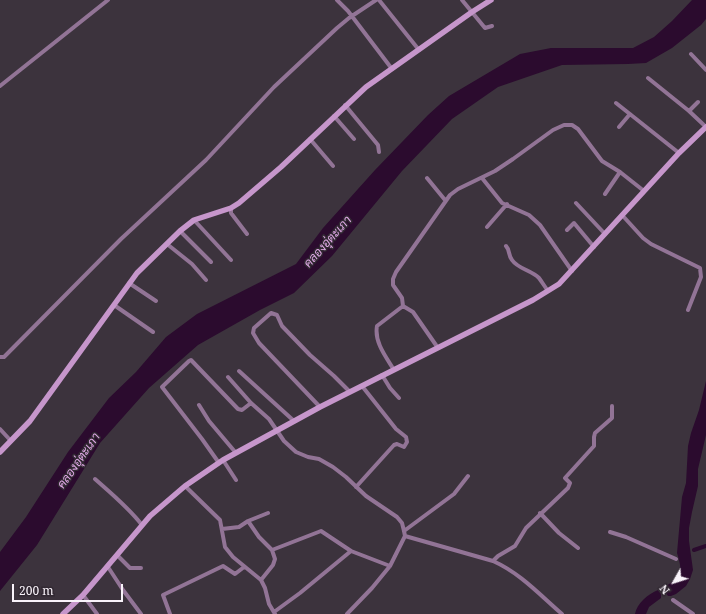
<!DOCTYPE html>
<meta charset="utf-8">
<style>
body{margin:0}
#map{position:relative;width:706px;height:614px;overflow:hidden;background:#3c333d;font-family:"Noto Serif",serif}
canvas{display:block}
.north{position:absolute;left:654px;top:562px;width:40px;height:40px;-webkit-text-stroke:3px #322933;paint-order:stroke;rotate:231deg;font-size:11px;font-weight:700;line-height:16px;text-align:center;color:#f9f3fa}
.north::after{content:'';display:block;margin:auto;width:14px;height:18px;background:#f9f3fa;clip-path:polygon(50% 0,100% 100%,50% 72%,0 100%)}
.scale{position:absolute;left:12px;top:584px;width:111px;height:18px;box-sizing:border-box;border:2px solid #f9f3fa;border-top:0;padding-left:5px;font-size:12px;line-height:14px;white-space:nowrap;color:#f9f3fa;-webkit-text-stroke:3px #322933;paint-order:stroke}
</style>
<div id="map">
<canvas width="706" height="614"></canvas>
<div class="north">N</div>
<div class="scale">200 m</div>
</div>
<script>
const c = document.querySelector('canvas').getContext('2d');
c.lineJoin = 'round';
function fillPath(path, color) { c.fillStyle = color; c.fill(path, 'evenodd'); }
function stroke(path, color, width, dash) { c.strokeStyle = color; c.lineWidth = width; c.lineCap = dash ? 'butt' : 'round'; c.setLineDash(dash || []); c.stroke(path); }
function label(font, color, halo, rows, align = 'center') {
  c.font = font + ' "Noto Serif",Sarabun,serif'; c.lineWidth = 3; c.setLineDash([]); c.textBaseline = 'middle'; c.strokeStyle = halo; c.fillStyle = color; for (const [text, x, y, turn = 0] of rows) {
    c.save(); c.translate(x, y); c.rotate((+turn || 0) * Math.PI / 180); c.textAlign = isNaN(turn) ? turn : align; if (halo) c.strokeText(text, 0, 0); c.fillText(text, 0, 0); c.restore();
  }
}
fillPath(new Path2D(`
 M692,0H706V19L701,25L672,48L646,63L628,64L562,65L498,87L452,119L402,171L332,256L294,293L260,310L198,345L149,388L100,443L37,545L0,591V552L26,517L68,452L109,398L136,372L166,337L197,314L296,264L323,228L375,170L428,115L449,96L520,54L551,48H633L654,37L672,21Z
 M706,381V435L698,469V486L692,512L689,528V541L693,570L690,579L686,586L676,594L671,596H668L664,591L665,587C682,575 683,573 677,553L682,497L686,483L688,446L691,433L699,410Z
 M658,590L661,594V598L649,607L646,614H635C637,603 648,594 658,590Z`), '#2b0b2e');
stroke(new Path2D(`
 M694,550L706,546`), '#2b0b2e', 4);
stroke(new Path2D(`
 M337,0L348,11L392,69
 M379,0L419,50
 M462,0L485,28L492,26
 M691,54L706,70
 M648,78L689,111L706,127
 M0,86L108,0
 M616,103L679,153
 M345,105L378,145L379,152
 M689,111L698,102
 M334,116L354,139
 M619,127L630,114
 M310,139L333,166
 M427,178L445,200
 M482,178L502,203L529,215L540,225L572,271
 M605,194L620,172
 M576,203L605,234
 M231,208V213L247,234
 M622,215L643,238L651,244L700,268L701,277L688,310
 M194,220L231,260
 M487,227L507,204
 M567,230L574,223L594,247
 M180,231L211,262
 M167,244L192,264L206,280
 M506,246C510,250 508,255 512,260C518,269 531,270 539,278C542,282 545,287 548,291
 M129,283L156,301
 M114,305L153,332
 M403,306L413,312L438,348
 M0,357H4L121,239L206,160L274,87L337,28L349,18L376,0
 M394,370C386,357 374,342 377,326L403,306L402,298L393,285V279L396,272L450,195L458,189L495,171L513,159L553,130L564,125H572L578,129L602,161L620,172L644,191
 M239,371L294,421
 M382,375L390,388L399,398
 M228,377L251,403L269,419L284,441L296,452L308,457L319,459L333,467L346,477L366,496L397,517L402,523L404,531L405,536L390,566L372,588L347,614
 M199,405L209,421L236,453
 M320,407L259,343L253,333L254,328L271,313L277,315L282,326L310,355L334,376L350,392
 M0,429L11,441
 M223,460L236,480
 M219,463L202,439L162,387L189,361L191,360L238,409L242,410L251,403
 M95,479C112,494 129,508 142,525
 M185,486L220,520L225,547L233,557L261,580L265,588L269,604L275,614
 M356,487L394,445L397,444L404,447L407,442L406,437L396,429L362,386
 M540,513L559,533L578,548
 M248,521L259,537L272,550L275,559L273,565L261,580
 M222,529L239,527L248,521L268,513
 M404,531L454,494L468,476
 M610,532L626,537L676,559
 M405,536L493,561C520,573 540,595 562,614
 M272,550L321,531L351,551
 M117,555L130,568H141
 M493,561L498,556L515,546L526,528L568,488L570,483L565,478L594,446V437L595,433L612,418V406
 M108,567L123,590L141,614
 M83,595L97,614
 M673,600L693,614
 M274,612L300,593L351,551L390,566
 M170,614L163,595L223,566L235,574L244,567`), '#927496', 4);
stroke(new Path2D(`
 M0,452L30,421L137,273L180,231L194,220L231,208L239,203L281,167L366,87L472,12L491,0
 M63,614L83,595L150,516L185,486L223,460L320,407L533,300L559,284L679,153L706,127`), '#c696cb', 5.5);
label('italic 12px', '#e3abe9', '#322933', [
 ["คลองอุ่ตะเภา",328,242,-48],
 ["คลองอุ่ตะเภา",79,461,-55]
]);
</script>
